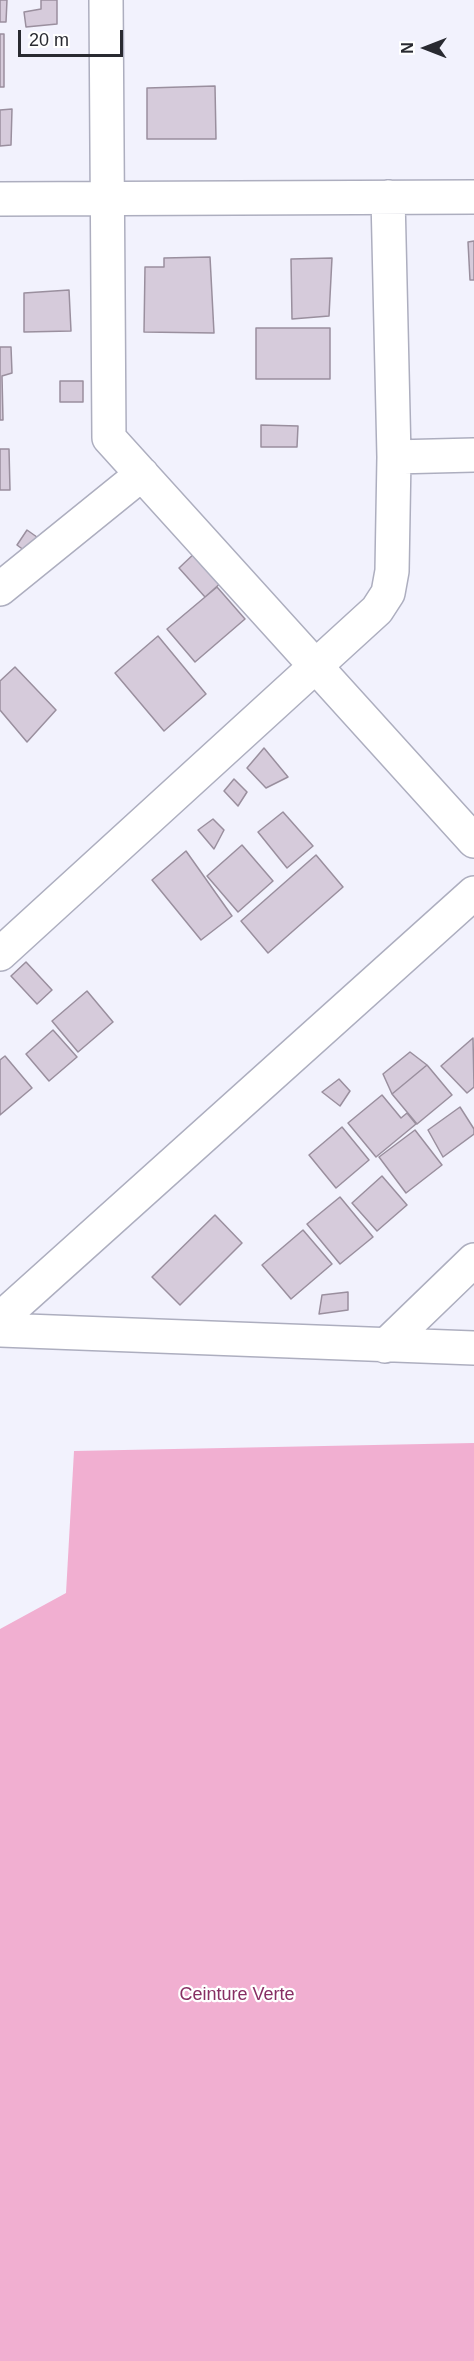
<!DOCTYPE html>
<style>
body{margin:0}
#map{position:relative;width:474px;height:2361px;overflow:hidden;background:#f2f2fd;font-family:Helvetica,sans-serif}
canvas{display:block}
.north{position:absolute;left:396px;top:18px;width:60px;height:60px;-webkit-text-stroke:4px #fff;paint-order:stroke;rotate:270deg;font-size:16px;font-weight:700;line-height:24px;text-align:center;color:#292a31}
.north::after{content:'';display:block;margin:auto;width:21px;height:27px;background:#292a31;clip-path:polygon(50% 0,100% 100%,50% 72%,0 100%)}
.scale{position:absolute;left:18px;top:30px;width:105px;height:27px;box-sizing:border-box;border:3px solid #292a31;border-top:0;padding-left:8px;font-size:18px;line-height:21px;white-space:nowrap;color:#292a31;-webkit-text-stroke:4px #fff;paint-order:stroke}
</style>
<div id="map">
<canvas width="474" height="2361"></canvas>
<div class="north">N</div>
<div class="scale">20 m</div>
</div>
<script>
const c = document.querySelector('canvas').getContext('2d');
c.lineJoin = 'round';
function fillPath(path, color) { c.fillStyle = color; c.fill(path, 'evenodd'); }
function stroke(path, color, width, dash) { c.strokeStyle = color; c.lineWidth = width; c.lineCap = dash ? 'butt' : 'round'; c.setLineDash(dash || []); c.stroke(path); }
function label(font, color, halo, rows, align = 'center') {
  c.font = font + ' Helvetica,sans-serif'; c.lineWidth = 4.5; c.setLineDash([]); c.textBaseline = 'middle'; c.strokeStyle = halo; c.fillStyle = color; for (const [text, x, y, turn = 0] of rows) {
    c.save(); c.translate(x, y); c.rotate((+turn || 0) * Math.PI / 180); c.textAlign = isNaN(turn) ? turn : align; if (halo) c.strokeText(text, 0, 0); c.fillText(text, 0, 0); c.restore();
  }
}
fillPath(new Path2D(`
 M474,1443V2361H0V1629L66,1593L74,1451Z`), '#f1afd1');
const building = new Path2D(`
 M0,0H7L6,22H0Z
 M41,0H57V24L26,27L24,12L41,9Z
 M0,34H4V87H0Z
 M215,86L216,139H147V88Z
 M12,109L11,145L0,146V110Z
 M474,241V280H470L468,242Z
 M210,257L214,333L144,332L145,267H164V258Z
 M332,258L329,316L292,319L291,259Z
 M69,290L71,331L24,332V293Z
 M256,328H330V379H256Z
 M0,347H11L12,373L2,376L3,420H0Z
 M60,381H83V402H60Z
 M261,425L298,426L297,447H261Z
 M0,449H9L10,490H0Z
 M27,530L44,542L33,557L17,545Z
 M197,551L223,581L205,597L179,568Z
 M217,587L245,619L195,662L167,629Z
 M158,636L206,694L164,731L115,673Z
 M15,667L56,710L27,742L0,710V681Z
 M264,748L288,777L266,788L247,768Z
 M234,779L247,792L238,806L224,791Z
 M283,812L313,846L287,868L258,832Z
 M213,819L224,830L214,849L198,830Z
 M242,845L273,881L238,912L207,876Z
 M186,851L232,916L201,940L152,880Z
 M316,855L343,887L268,953L241,921Z
 M26,962L52,990L37,1004L11,976Z
 M87,991L113,1022L78,1052L52,1021Z
 M53,1030L77,1057L49,1081L26,1054Z
 M473,1038L474,1087L467,1093L441,1066Z
 M410,1052L427,1065L392,1094L383,1074Z
 M5,1056L32,1088L0,1115V1060Z
 M427,1065L452,1095L417,1124L392,1094Z
 M339,1079L350,1091L340,1106L322,1092Z
 M382,1095L401,1118L407,1113L416,1124L376,1157L348,1123Z
 M460,1107L474,1129V1134L443,1157L428,1130Z
 M342,1127L369,1160L336,1188L309,1155Z
 M415,1130L442,1165L406,1193L379,1157Z
 M382,1176L407,1205L377,1231L352,1203Z
 M340,1197L373,1237L340,1264L307,1224Z
 M215,1215L242,1243L180,1305L152,1277Z
 M303,1230L332,1264L291,1299L262,1265Z
 M348,1292V1310L319,1314L322,1295Z`);
fillPath(building, '#d6cbdb');
stroke(building, '#9a8f9e', 1.5);
const street = new Path2D(`
 M106,0L109,438L474,841
 M0,199L474,197
 M394,457L474,455
 M0,589L142,474
 M0,954L377,610L388,593L392,571L394,457L388,197
 M0,1319L474,893
 M0,1330L474,1348
 M385,1346L474,1260`);
stroke(street, '#adaebf', 36);
stroke(street, '#fff', 33);
label('18px', '#872e63', '#fff', [
 ["Ceinture Verte",237,1995]
]);
</script>
